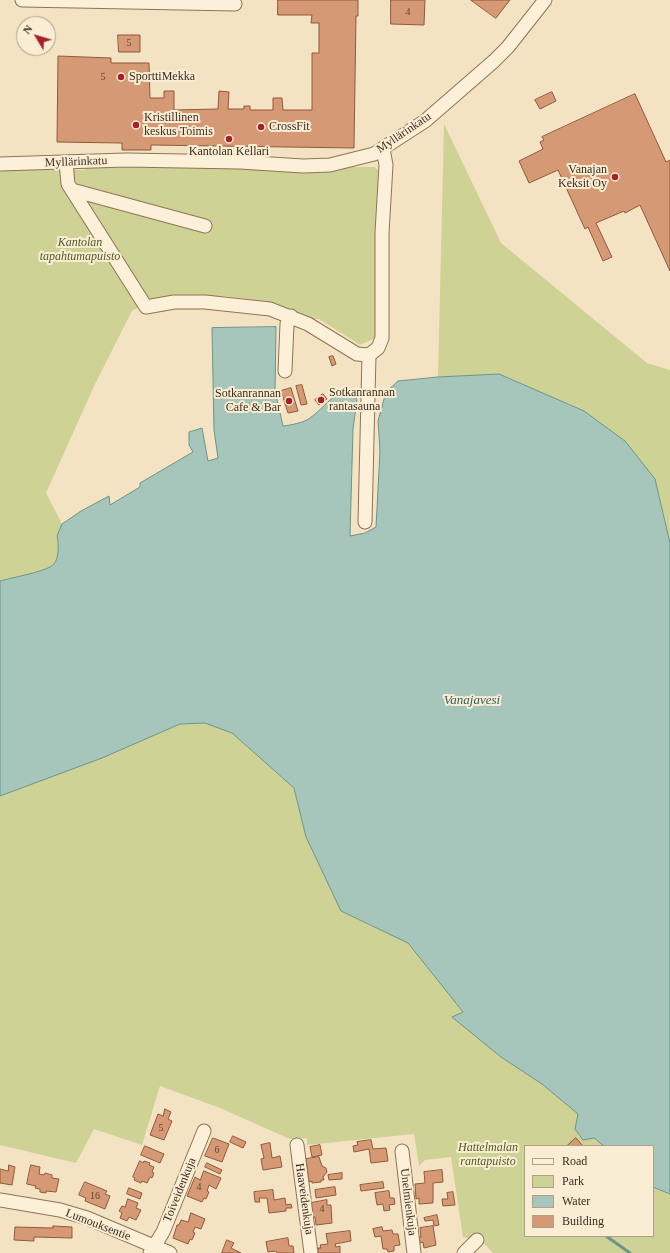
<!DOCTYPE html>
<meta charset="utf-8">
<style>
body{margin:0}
#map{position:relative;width:670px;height:1253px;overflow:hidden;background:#f3e3c3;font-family:Georgia,serif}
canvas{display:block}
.legend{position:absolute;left:524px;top:1145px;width:130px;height:92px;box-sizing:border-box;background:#f9edd4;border:1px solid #aea08b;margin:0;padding:5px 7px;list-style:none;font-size:12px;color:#3e2c1d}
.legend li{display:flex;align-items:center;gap:8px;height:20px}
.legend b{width:20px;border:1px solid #aea08b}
.north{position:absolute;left:16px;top:16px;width:40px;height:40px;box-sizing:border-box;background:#f9edd4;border:1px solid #aea08b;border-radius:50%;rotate:308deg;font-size:11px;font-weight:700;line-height:16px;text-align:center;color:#3e2c1d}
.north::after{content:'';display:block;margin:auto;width:14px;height:18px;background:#a52127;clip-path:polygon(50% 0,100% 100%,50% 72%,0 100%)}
</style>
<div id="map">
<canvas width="670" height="1253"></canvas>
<ul class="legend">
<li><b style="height:5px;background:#fcf0d8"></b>Road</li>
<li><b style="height:11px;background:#ced295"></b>Park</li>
<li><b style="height:11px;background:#a6c5bb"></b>Water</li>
<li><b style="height:11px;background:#d59975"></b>Building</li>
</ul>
<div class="north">N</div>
</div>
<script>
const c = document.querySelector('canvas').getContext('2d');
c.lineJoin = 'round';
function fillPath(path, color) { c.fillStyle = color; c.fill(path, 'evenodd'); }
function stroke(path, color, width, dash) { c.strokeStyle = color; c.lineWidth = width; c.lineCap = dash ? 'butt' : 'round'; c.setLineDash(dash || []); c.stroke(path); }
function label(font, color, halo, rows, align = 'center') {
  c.font = font + ' Georgia,serif'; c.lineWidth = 4; c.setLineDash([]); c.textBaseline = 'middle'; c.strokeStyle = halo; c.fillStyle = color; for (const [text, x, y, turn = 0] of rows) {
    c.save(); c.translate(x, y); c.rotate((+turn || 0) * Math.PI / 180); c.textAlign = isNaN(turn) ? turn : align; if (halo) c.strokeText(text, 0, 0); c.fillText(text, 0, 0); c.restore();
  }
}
fillPath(new Path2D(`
 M444,124L501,243L647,363L670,370V543L655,479L625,441L584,411L499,374L438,377Z
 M375,167L381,173L382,310L375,338L360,345L319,319H313L291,310L257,300L223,296L152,299L132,311L95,384L46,493L62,524L57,536C59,543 59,558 54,564C49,571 10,578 0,581V168L84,170L87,168Z
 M205,723L232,733L294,788L306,837L341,911L408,943L463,1012L453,1017L501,1057L542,1084L579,1114L594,1138L604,1146H525V1236H653V1187L670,1194V1253H493L482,1241L463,1237L451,1157L425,1160L419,1166L414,1134L307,1145V1138L290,1139L220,1108L160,1086L142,1145L94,1129L76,1163L0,1145V796L102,758L180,724Z`), '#ced295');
const water = new Path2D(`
 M276,327L275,391L283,426C291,425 303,423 310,418C325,407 329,397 348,389L353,393L357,400L353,429L350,536L365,533L376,527L380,451L378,421L386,392L398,381L438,377L499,374L584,411L625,441L655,479L670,543V1194L653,1187V1146H604L594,1138L583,1140L575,1129L578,1114L542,1084L501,1057L452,1017L463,1012L408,943L341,911L306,837L294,788L232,733L205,723L180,724L102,758L0,796V581C10,578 49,571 54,564C59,558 59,543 57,536L62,524L81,511L109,496L110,505L140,487V483L193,452L189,445V432L202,428L208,461L218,458L214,430L212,328Z`);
fillPath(water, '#a6c5bb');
stroke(water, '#6b9589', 1);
stroke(new Path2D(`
 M606,1236L630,1253`), '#6b9589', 3);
const building = new Path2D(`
 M278,0H358V16H356L354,148L151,145V150H122V143L57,142L58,56L111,58V63H149L150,98H164V91H174V110L218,109L219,91L229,92L228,109H244V106H250V110H273V98H282L283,110H312V53H319V23H311L312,15H278Z
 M391,0H425L424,25L391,24Z
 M471,0H510L496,18Z
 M118,35H140V52H119Z
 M552,92L556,101L540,109L535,100Z
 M635,94L666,162L670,160V271L640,205L625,213L624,211L596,223L612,257L603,261L588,227L585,229L558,170L529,183L519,161L543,149L540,142L544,140L542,137Z
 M333,356L336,364L332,366L329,357Z
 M302,385L307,404L301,405L296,386Z
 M291,388L298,411L288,413L281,391Z
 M323,394L327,399L319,405L315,400Z
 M165,1109L171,1112L168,1119L172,1121L164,1140L150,1135L158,1114L163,1116Z
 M233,1136L246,1142L243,1148L230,1142Z
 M213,1138L229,1144L222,1162L205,1156Z
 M576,1138L583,1146H567Z
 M371,1140L373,1149L386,1148L388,1161L371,1163L369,1149L354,1152L353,1146L358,1145L357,1142Z
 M270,1143L272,1158L280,1156L282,1167L263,1170L261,1159L264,1158L261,1145Z
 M320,1145L322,1155L312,1157L310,1147Z
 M145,1146L164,1154L160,1163L141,1155Z
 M319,1157L322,1166L326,1168L327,1172L323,1177L324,1180H321V1182L312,1183V1181L309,1182L306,1159Z
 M140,1161L143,1163L144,1161L150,1163L149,1165L154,1167L152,1172L154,1173L152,1178L150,1177L147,1183L142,1181L141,1183L134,1180L135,1178L133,1177Z
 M207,1163L222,1170L220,1174L205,1167Z
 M9,1165L15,1167L12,1185L0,1183V1169L8,1171Z
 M31,1165L40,1167L39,1174L44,1175L45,1173L52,1175V1178L59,1179L56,1192L46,1191V1193L40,1192V1189L35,1188L36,1186L27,1184Z
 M442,1170L443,1182L433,1183V1203L419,1204V1198L416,1199L415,1184L425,1183L424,1172Z
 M204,1171L221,1178L216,1189L209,1185L207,1191L209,1192L206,1199L204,1198L202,1202L187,1196L195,1177L200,1180Z
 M342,1173V1179L329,1180L328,1175Z
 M85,1182L107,1191L105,1194L110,1196L105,1209L85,1201L86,1198L79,1195Z
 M383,1182L384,1188L361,1191L360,1185Z
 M335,1187L336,1195L316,1198L315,1190Z
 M129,1188L142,1193L140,1199L127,1194Z
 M273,1190L274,1200L285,1198L286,1205L291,1204L292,1208H286V1211L269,1213L267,1198H259L260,1202H255L254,1192Z
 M389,1191L390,1198H394L395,1204L389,1205L390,1210L384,1211L383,1204L377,1205L375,1193Z
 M453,1192L455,1205L443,1206L442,1199H448L447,1193Z
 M128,1199L138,1203L136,1208L141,1210L136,1220L129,1217L127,1221L120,1218L122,1213L119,1211L122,1206L125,1207Z
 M327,1200V1205H331L332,1223L316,1225L315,1217H313L311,1203Z
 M191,1213L205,1219L201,1229L195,1227L193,1232L195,1233L192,1240L190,1239L188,1244L173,1238L177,1225H179L181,1220L188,1222Z
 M437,1215L439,1225L434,1226L433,1220L425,1221L424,1218Z
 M53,1226L72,1227V1238L34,1237V1241L14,1240L15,1227L53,1228Z
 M433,1226L436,1245L424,1248L423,1242L420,1243L419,1237H421L420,1228Z
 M382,1227L383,1231L392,1230L393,1234H398L400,1245L394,1246V1251L388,1252L387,1249H383L381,1236L375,1237L373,1229Z
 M350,1231L351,1241L335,1244L336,1247L340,1246V1253H318V1248H321L320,1245L328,1244L326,1234Z
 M288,1238L289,1246H293L294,1253H277L276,1251L268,1252L266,1242Z
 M227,1240L234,1243L231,1248L241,1253H222Z`);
fillPath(building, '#d59975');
stroke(building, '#91593a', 1);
const minor = new Path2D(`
 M22,0L235,4
 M66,162L68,184L146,307L174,302H205L270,309L308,324L357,354L369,355L378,348L382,338V233L386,165L383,149
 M0,164L126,160L240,162L303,166L330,165L374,154L425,121L494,61L508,47L545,0
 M72,190L205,226
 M285,371L287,324L291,316
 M365,522L369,355
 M297,1145L311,1253
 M402,1151L414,1253
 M0,1200L60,1210L87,1218L170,1253
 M150,1253L163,1232L204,1131
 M464,1253L477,1240`);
stroke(minor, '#8f7357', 15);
stroke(minor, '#fcf0d8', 13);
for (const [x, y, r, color] of [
 [121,77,4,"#a52127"],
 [136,125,4,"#a52127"],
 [261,127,4,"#a52127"],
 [229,139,4,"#a52127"],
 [615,177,4,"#a52127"],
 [321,400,4,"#a52127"],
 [289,401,4,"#a52127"]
]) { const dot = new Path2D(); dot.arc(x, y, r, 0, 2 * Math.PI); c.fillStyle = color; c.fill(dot); stroke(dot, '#f9edd4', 1.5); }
label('10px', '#644733', null, [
 ["4",408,12],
 ["5",129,43],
 ["5",103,77],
 ["5",161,1128],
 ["6",217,1150],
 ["4",199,1187],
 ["16",95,1196],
 ["4",322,1209]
]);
label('12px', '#3e2c1d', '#f9edd4', [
 ["SporttiMekka",129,77],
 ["Kristillinen",144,118],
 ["keskus Toimis",144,132],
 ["CrossFit",269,127],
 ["Kantolan Kellari",229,152,"center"],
 ["Vanajan",607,170,"right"],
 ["Keksit Oy",607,184,"right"],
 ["Sotkanrannan",329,393],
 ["rantasauna",329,407],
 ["Sotkanrannan",281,394,"right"],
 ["Cafe & Bar",281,408,"right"]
], 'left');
label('12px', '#3e2c1d', '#f9edd4', [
 ["Myllärinkatu",404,133,-34],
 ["Myllärinkatu",76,162,-2],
 ["Toiveidenkuja",180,1190,-68],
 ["Haaveidenkuja",304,1199,82],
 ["Unelmienkuja",408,1202,83],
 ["Lumouksentie",98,1225,21]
]);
label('italic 12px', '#505c21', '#f9edd4', [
 ["Kantolan",80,243],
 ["tapahtumapuisto",80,257],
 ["Hattelmalan",488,1148],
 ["rantapuisto",488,1162]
]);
label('italic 13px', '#2b5f5a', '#f9edd4', [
 ["Vanajavesi",472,701]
]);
</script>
